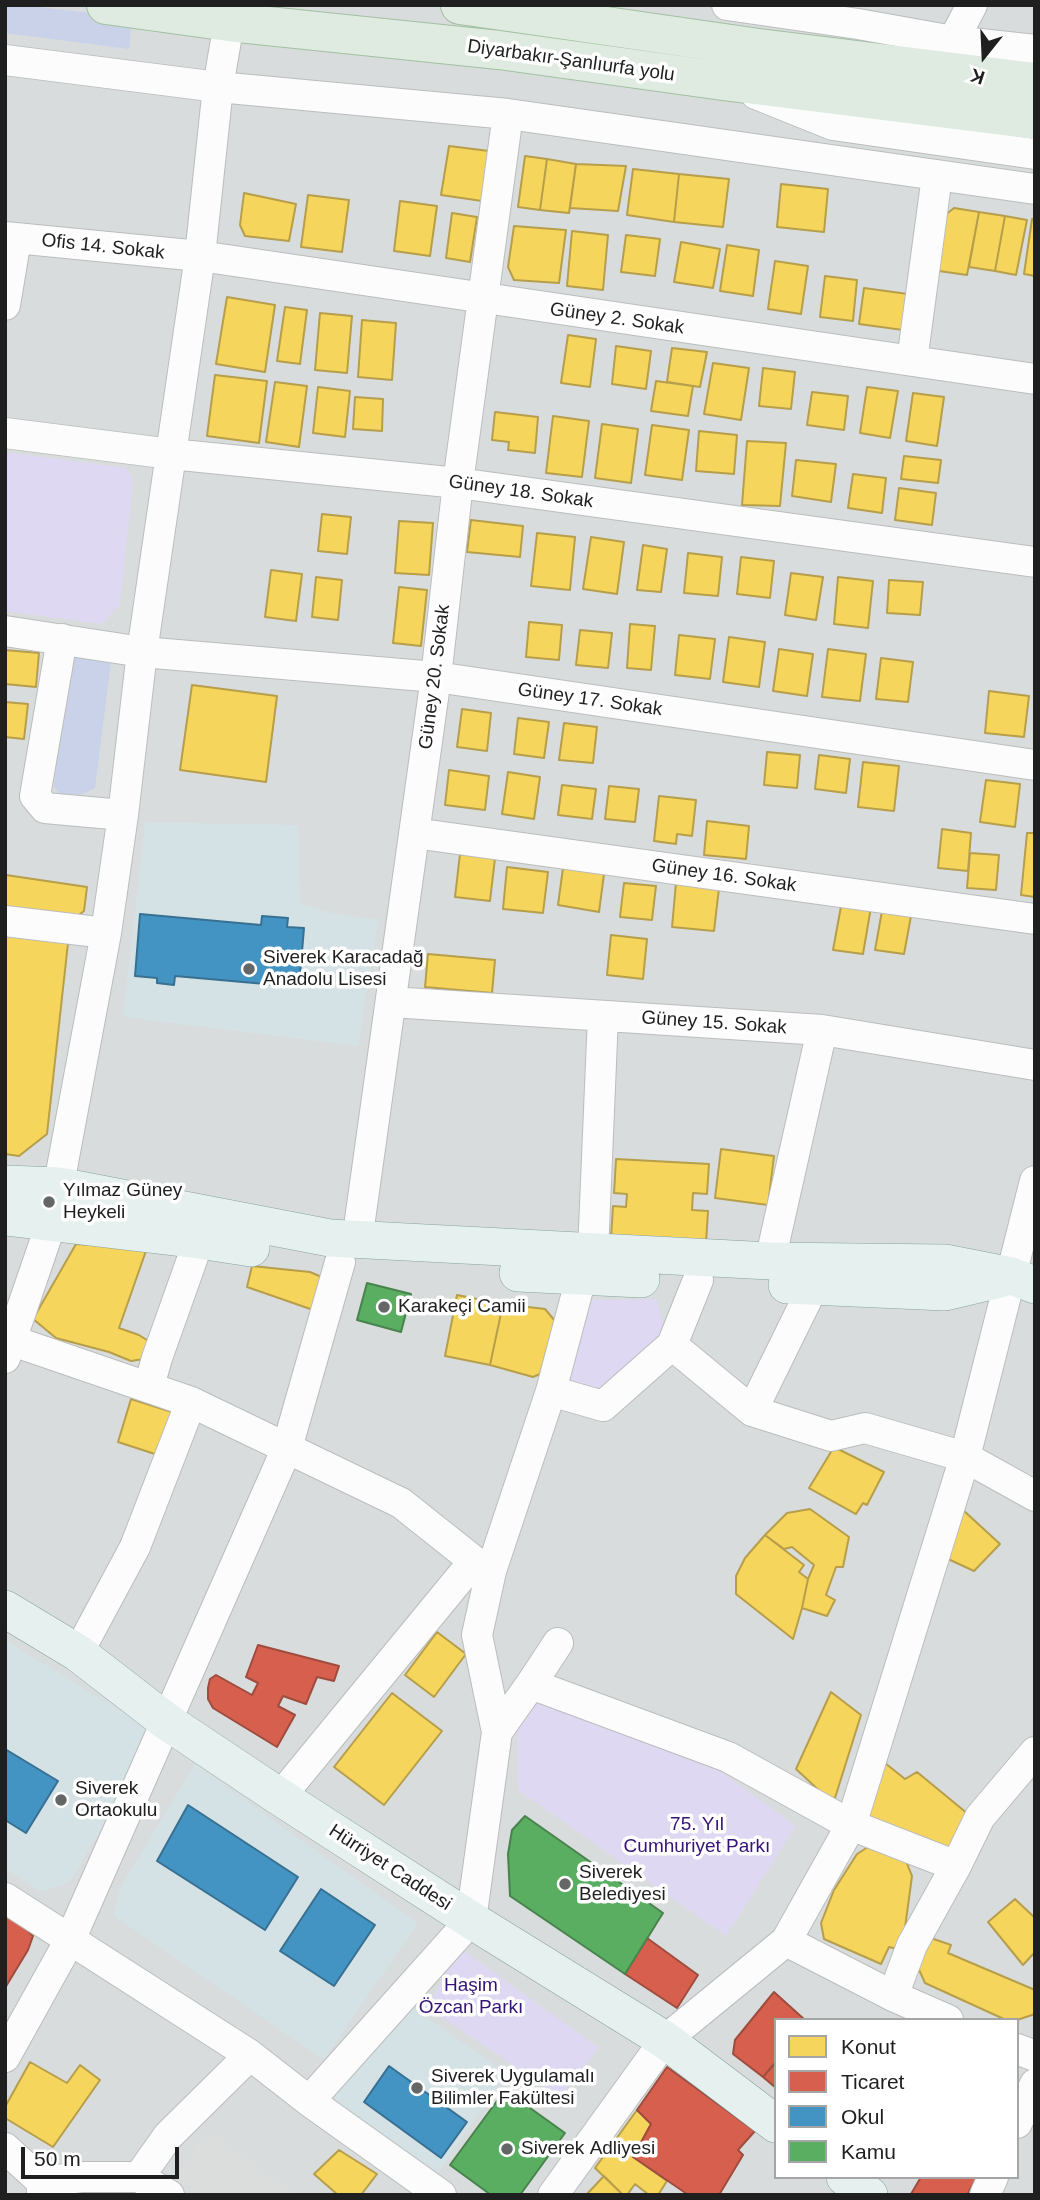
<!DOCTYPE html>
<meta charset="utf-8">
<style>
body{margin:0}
#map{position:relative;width:1040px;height:2200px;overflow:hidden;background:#e8eded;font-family:Helvetica,sans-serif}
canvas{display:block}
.frame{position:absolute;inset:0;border:7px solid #1f1f1f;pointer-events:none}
.legend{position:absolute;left:774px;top:2018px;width:245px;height:161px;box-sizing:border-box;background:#fff;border:2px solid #a5a5a5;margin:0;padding:9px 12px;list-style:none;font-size:21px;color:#1f1f1f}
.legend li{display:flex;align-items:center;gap:14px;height:35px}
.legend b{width:35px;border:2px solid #a5a5a5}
.north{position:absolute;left:949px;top:21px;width:70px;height:70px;-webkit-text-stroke:5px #fff;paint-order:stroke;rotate:198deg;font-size:19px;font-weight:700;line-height:28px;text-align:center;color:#1f1f1f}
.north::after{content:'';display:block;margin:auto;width:24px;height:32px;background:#1f1f1f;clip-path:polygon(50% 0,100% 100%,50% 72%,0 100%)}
.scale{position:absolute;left:21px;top:2147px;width:158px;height:32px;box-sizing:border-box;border:4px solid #1f1f1f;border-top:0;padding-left:9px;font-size:21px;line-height:24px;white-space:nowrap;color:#1f1f1f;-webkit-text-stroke:5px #fff;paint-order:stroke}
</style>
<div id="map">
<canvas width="1040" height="2200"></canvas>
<div class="frame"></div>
<ul class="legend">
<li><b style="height:19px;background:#f6d55c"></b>Konut</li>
<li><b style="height:19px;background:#d6604d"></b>Ticaret</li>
<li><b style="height:19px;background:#4393c3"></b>Okul</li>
<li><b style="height:19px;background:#5aae61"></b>Kamu</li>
</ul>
<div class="north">K</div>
<div class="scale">50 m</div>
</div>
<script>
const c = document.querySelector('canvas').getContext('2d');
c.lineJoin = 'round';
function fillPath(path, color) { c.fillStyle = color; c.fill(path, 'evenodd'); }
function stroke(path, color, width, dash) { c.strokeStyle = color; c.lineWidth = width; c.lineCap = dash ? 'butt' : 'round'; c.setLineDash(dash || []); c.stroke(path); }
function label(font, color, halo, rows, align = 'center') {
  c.font = font + ' Helvetica,sans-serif'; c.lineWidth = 7; c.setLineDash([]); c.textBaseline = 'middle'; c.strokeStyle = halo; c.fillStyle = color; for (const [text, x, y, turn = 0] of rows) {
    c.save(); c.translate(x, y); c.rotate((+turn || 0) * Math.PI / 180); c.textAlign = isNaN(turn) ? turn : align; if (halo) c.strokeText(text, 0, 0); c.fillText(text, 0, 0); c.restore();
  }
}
fillPath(new Path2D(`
 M5,5H1035V2195H5ZM776,2020H1017V2177H776Z`), '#d9dcdc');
fillPath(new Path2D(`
 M145,822L298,825L300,903L327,912L378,920L358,1046L123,1017Z
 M5,1640L157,1733L70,1882L41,1892L5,1868Z
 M195,1764L418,1923L324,2060L114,1916L118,1891Z
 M408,2004L507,2073L433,2181L326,2103Z`), '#d4e1e5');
fillPath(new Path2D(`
 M5,5H22L132,18L129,49L5,33Z
 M73,652L104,655L111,662L95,788L80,795L59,794L54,786L69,662Z`), '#c9d2e9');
fillPath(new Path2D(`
 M5,452L127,468L133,481L120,604L102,624L5,611Z
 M656,1299L665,1329L591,1400L563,1383L589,1300Z
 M532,1698L720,1771L796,1826L726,1936L518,1790L517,1728Z
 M460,1948L599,2048L560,2097L427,2007Z`), '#ded8f2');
fillPath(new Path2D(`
 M207,2129L300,2195H208L174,2179Z`), '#dbdddd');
const homes = new Path2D(`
 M449,146L489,151L482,201L441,195Z
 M525,156L547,159L540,210L518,207Z
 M547,159L576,164L569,213L540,210Z
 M576,164L626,166L618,211L570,208Z
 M633,169L679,174L674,222L627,215Z
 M679,174L729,179L723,227L674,222Z
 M781,184L828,189L824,232L777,227Z
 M244,193L296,204L289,241L245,236L240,225Z
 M308,195L349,200L342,252L301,247Z
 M400,201L437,206L430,256L394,251Z
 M954,208L979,212L967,275L932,270L944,216Z
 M979,212L1005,216L995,271L969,267Z
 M452,213L477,217L470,262L446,258Z
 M1005,216L1027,220L1016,275L995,271Z
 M1032,219L1035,220V276L1024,274Z
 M514,226L566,230L559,283L514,280L508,267Z
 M572,231L608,235L603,290L567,286Z
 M626,235L660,239L655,276L621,272Z
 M681,242L720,249L713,288L674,282Z
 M727,245L759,250L753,296L720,291Z
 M775,261L808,266L801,314L768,309Z
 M825,276L857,280L853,321L820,317Z
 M864,288L908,294L903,330L859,324Z
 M227,297L275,305L265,372L216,364Z
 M285,307L307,310L300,364L277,361Z
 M320,313L352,316L347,373L315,370Z
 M362,320L396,323L392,380L358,377Z
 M568,335L596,339L590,387L561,383Z
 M616,346L651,351L646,389L612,384Z
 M672,348L707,352L700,387L667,382Z
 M713,363L749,368L741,420L704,414Z
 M763,368L795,372L791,409L759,406Z
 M215,375L267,381L259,443L207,436Z
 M656,381L693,386L688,416L651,411Z
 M275,382L307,386L299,447L266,442Z
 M318,387L350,391L345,437L313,433Z
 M867,387L898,391L890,438L860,433Z
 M812,392L848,396L844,430L807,425Z
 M913,393L944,397L937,446L906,441Z
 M355,397L383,399L382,431L353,429Z
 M495,412L538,417L535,453L508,450L509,442L492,440Z
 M553,416L589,421L582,477L546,473Z
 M602,424L638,429L631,483L595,478Z
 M652,425L689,430L682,480L645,475Z
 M699,431L737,435L734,474L696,471Z
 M747,441L786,443L780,506L742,505Z
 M904,456L941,460L938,483L901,479Z
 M796,460L836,464L831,502L792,496Z
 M853,474L886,478L882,513L848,508Z
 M899,488L936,493L932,525L895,520Z
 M322,514L351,517L347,554L318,551Z
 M471,520L523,526L520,557L467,552Z
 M399,521L433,523L429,575L395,573Z
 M537,533L575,537L570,590L531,586Z
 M591,537L624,542L617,594L583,589Z
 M643,545L667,549L661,592L637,590Z
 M688,553L722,557L718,596L684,593Z
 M741,557L774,561L770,598L737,594Z
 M271,570L302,574L296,621L265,617Z
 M791,573L823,577L816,620L785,615Z
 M316,577L342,580L338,620L312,617Z
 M838,577L873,581L868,628L834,624Z
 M889,580L923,582L920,615L887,613Z
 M399,587L427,590L421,646L393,643Z
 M529,622L562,625L559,660L526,657Z
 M630,624L655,626L651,670L627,668Z
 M580,630L612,633L608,668L576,665Z
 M679,635L715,639L710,679L675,675Z
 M729,637L765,642L759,687L723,682Z
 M779,649L813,654L807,696L773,691Z
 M828,649L866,654L860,701L822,697Z
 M5,650L39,653L36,687L5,684Z
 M881,658L913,662L908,702L876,699Z
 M192,685L277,696L266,782L180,770Z
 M989,691L1029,696L1024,737L985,733Z
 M5,702L28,704L24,739L5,737Z
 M462,709L491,713L487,751L457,747Z
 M518,718L549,722L544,758L514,754Z
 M564,723L597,727L593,763L559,760Z
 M767,752L800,755L797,788L764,785Z
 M819,755L850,759L846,793L815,789Z
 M863,762L899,766L894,811L858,807Z
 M449,770L489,776L485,810L445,805Z
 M508,772L540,777L534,819L502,814Z
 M986,780L1020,784L1015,827L980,822Z
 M562,785L596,789L592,819L558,815Z
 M609,786L639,789L635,822L605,819Z
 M659,796L696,800L692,836L677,834L676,844L654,841Z
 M707,821L749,826L746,859L704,855Z
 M942,829L971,833L968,871L938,868Z
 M1027,833H1035V897L1021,895Z
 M970,853L999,855L996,890L967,888Z
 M460,854L495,858L490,901L455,897Z
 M507,867L548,872L543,913L503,909Z
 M563,868L604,874L599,912L558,905Z
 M6,875L87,887L84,911L75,918L5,910Z
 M624,883L656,886L652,920L620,917Z
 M676,883L719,888L714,931L672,927Z
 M842,901L871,907L863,954L833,950Z
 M882,911L911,916L904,954L875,950Z
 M5,934L68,943L47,1134L19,1156L5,1154Z
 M611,935L647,939L643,979L607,975Z
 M428,954L495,960L492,993L425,987Z
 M721,1149L774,1156L768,1205L715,1198Z
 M616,1159L709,1164L707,1194L693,1193L692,1210L708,1211L706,1243L611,1238L613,1206L626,1207L627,1194L614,1193Z
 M76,1244L147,1248L119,1328L139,1335L150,1342L144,1359L131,1361L109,1352L56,1338L33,1319Z
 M252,1266L310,1272L324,1278L319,1312L247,1287Z
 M457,1295L503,1304L490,1365L445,1356Z
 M503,1304L545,1309L555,1321L540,1374L533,1377L490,1365Z
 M131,1399L175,1413L161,1456L118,1442Z
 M834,1447L884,1472L867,1505L863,1503L856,1514L809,1488Z
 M810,1509L849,1537L843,1567H836L826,1595L835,1600L827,1616L802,1608L808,1579L814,1565L792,1547L784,1549L765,1535L787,1513Z
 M963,1510L1000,1544L974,1571L948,1559Z
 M765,1535L804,1565L799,1572L808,1579L802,1608L793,1639L736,1594V1576L745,1558Z
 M437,1632L466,1654L434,1697L405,1675Z
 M831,1692L861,1715L835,1798L826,1797L796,1769Z
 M392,1693L442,1731L384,1805L334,1767Z
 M885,1763L905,1779L917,1772L968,1814L958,1845L940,1851L872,1823L868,1812Z
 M868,1847L906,1861L912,1876L902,1950L889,1947L881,1964L824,1939L821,1923L834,1890L857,1854Z
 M1015,1899L1035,1918V1952L1023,1965L988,1922Z
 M925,1936L951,1945L948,1953L1035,1990V2014L1017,2020H1006L925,1983L916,1963Z
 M30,2062L67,2083L80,2065L100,2080L53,2147L5,2118V2107Z
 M637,2110L651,2124L633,2157L667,2181L658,2195H649L635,2184L627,2195H623L595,2168Z
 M339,2150L377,2174L361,2195H338L314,2174Z
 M604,2176L623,2195H586Z`);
fillPath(homes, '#f6d55c');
stroke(homes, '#b69e4a', 2);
const shops = new Path2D(`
 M258,1645L339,1666L334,1681L317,1677L306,1704L283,1696L278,1706L295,1715L277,1747L213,1708L208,1699V1688L210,1679L216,1675L252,1695L258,1683L246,1677Z
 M5,1914L23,1925L33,1936L28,1950L5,1988Z
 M647,1938L698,1975L677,2008L625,1974Z
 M774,1992L805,2020H776V2062L763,2077L733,2054L735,2040Z
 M776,2062V2088L763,2077Z
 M667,2067L755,2131L738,2150L743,2155L719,2195L687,2194L633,2157L651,2124L637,2110Z
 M921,2177H977L967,2195L911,2194Z`);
fillPath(shops, '#d6604d');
stroke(shops, '#9f4c3f', 2);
const schools = new Path2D(`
 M140,914L261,925L262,916L288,918L287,927L304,928L299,987L175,976L174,985L157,983V978L135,976Z
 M5,1749L58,1781L26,1833L5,1820Z
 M188,1805L298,1877L265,1930L157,1861Z
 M321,1889L375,1925L334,1986L280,1951Z
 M389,2066L467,2122L441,2158L364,2102Z`);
fillPath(schools, '#4393c3');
stroke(schools, '#387092', 2);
const public = new Path2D(`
 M367,1283L411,1294L401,1332L357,1320Z
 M525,1816L663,1913L625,1974L510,1896L508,1854L512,1830Z
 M505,2090L565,2133L520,2195H491L450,2165Z`);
fillPath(public, '#5aae61');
stroke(public, '#48834d', 2);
const minor = new Path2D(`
 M727,5L858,24L953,41L1035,50
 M953,41L972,5
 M5,60L218,87L508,114L1035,189
 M756,94L833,125L1035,154
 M5,237L200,256L1035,379
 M5,305L16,239
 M912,361L937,176
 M5,433L171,454L458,483L1035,562
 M5,631L142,652L436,677L1035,765
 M62,639L35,796L45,808L123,815
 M414,833L1035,919
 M5,921L106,933
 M391,1002L822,1030L1035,1065
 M357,1241L436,677L458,483L508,114
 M770,1261L822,1030
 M10,1340L191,1402L401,1503L474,1561L491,1571
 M672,1345L752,1411L831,1436L865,1428L965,1457L1035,1496
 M5,1358L52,1221L106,933L123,815L142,652L200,256L218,87L232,5
 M149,1386L157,1358L199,1240
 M551,1391L603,1406L672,1345L698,1280
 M752,1411L813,1287
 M78,1653L135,1547L191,1402
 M531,1684L558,1643
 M497,1732L531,1684L728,1757L851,1825L956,1866L980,1817L1035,1752
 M280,1797L474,1561
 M5,1898L250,2055L309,2101L441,2195
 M786,1941L893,1996L948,2020
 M893,1996L912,1945L956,1866
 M1017,2049L1035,2056
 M5,2057L70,1940L287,1448L340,1262
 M309,2101L471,1920L497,1732L477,1635L491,1571L551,1391L581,1278L593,1252L603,1016
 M1017,2123L1035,2084
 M5,2148L42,2182
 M139,2177L168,2136L250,2055
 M42,2195V2182L81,2177H139L169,2195
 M553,2195L665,2040L786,1941L851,1825L965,1457L1035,1181
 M985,2195L993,2177`);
const major = new Path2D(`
 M5,1184L59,1186L330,1238L770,1261L945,1263L1011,1276L1035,1285
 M5,1217L199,1240L251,1248
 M518,1273L641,1279
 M787,1285L945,1292L1000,1279
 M5,1609L78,1653L166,1721L280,1797L471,1920L665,2040L776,2124
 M845,2177L869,2195`);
const highway = new Path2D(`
 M106,5L229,22L499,50L723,81L1035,120
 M460,5L759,48L1035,82`);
stroke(minor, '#bbbdbd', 32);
stroke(major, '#86a2a0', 38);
stroke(highway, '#a2c0a2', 40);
stroke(minor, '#fcfcfc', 30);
stroke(major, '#e5f0ef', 37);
stroke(highway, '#dfeae0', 38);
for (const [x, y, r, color] of [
 [249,969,7,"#656767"],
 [49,1202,7,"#656767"],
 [384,1307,7,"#656767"],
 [61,1800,7,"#656767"],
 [565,1884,7,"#656767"],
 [417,2088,7,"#656767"],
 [507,2149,7,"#656767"]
]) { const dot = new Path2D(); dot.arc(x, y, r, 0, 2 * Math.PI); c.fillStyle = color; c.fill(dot); stroke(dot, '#fff', 2.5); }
label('19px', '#1f1f1f', '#fff', [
 ["Diyarbakır-Şanlıurfa yolu",571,61,8],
 ["Ofis 14. Sokak",103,247,6],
 ["Güney 2. Sokak",617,319,8],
 ["Güney 18. Sokak",521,492,8],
 ["Güney 20. Sokak",435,677,-83],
 ["Güney 17. Sokak",590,700,8],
 ["Güney 16. Sokak",724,876,8],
 ["Güney 15. Sokak",714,1023,4],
 ["Hürriyet Caddesi",390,1868,33]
]);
label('19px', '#1f1f1f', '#fff', [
 ["Siverek Karacadağ",263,958],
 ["Anadolu Lisesi",263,980],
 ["Yılmaz Güney",63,1191],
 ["Heykeli",63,1213],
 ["Karakeçi Camii",398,1307],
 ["Siverek",75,1789],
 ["Ortaokulu",75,1811],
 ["Siverek",579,1873],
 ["Belediyesi",579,1895],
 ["Siverek Uygulamalı",431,2077],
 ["Bilimler Fakültesi",431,2099],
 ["Siverek Adliyesi",521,2149]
], 'left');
label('19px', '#351377', '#fff', [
 ["75. Yıl",697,1825],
 ["Cumhuriyet Parkı",697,1847],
 ["Haşim",471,1986],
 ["Özcan Parkı",471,2008]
]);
</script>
